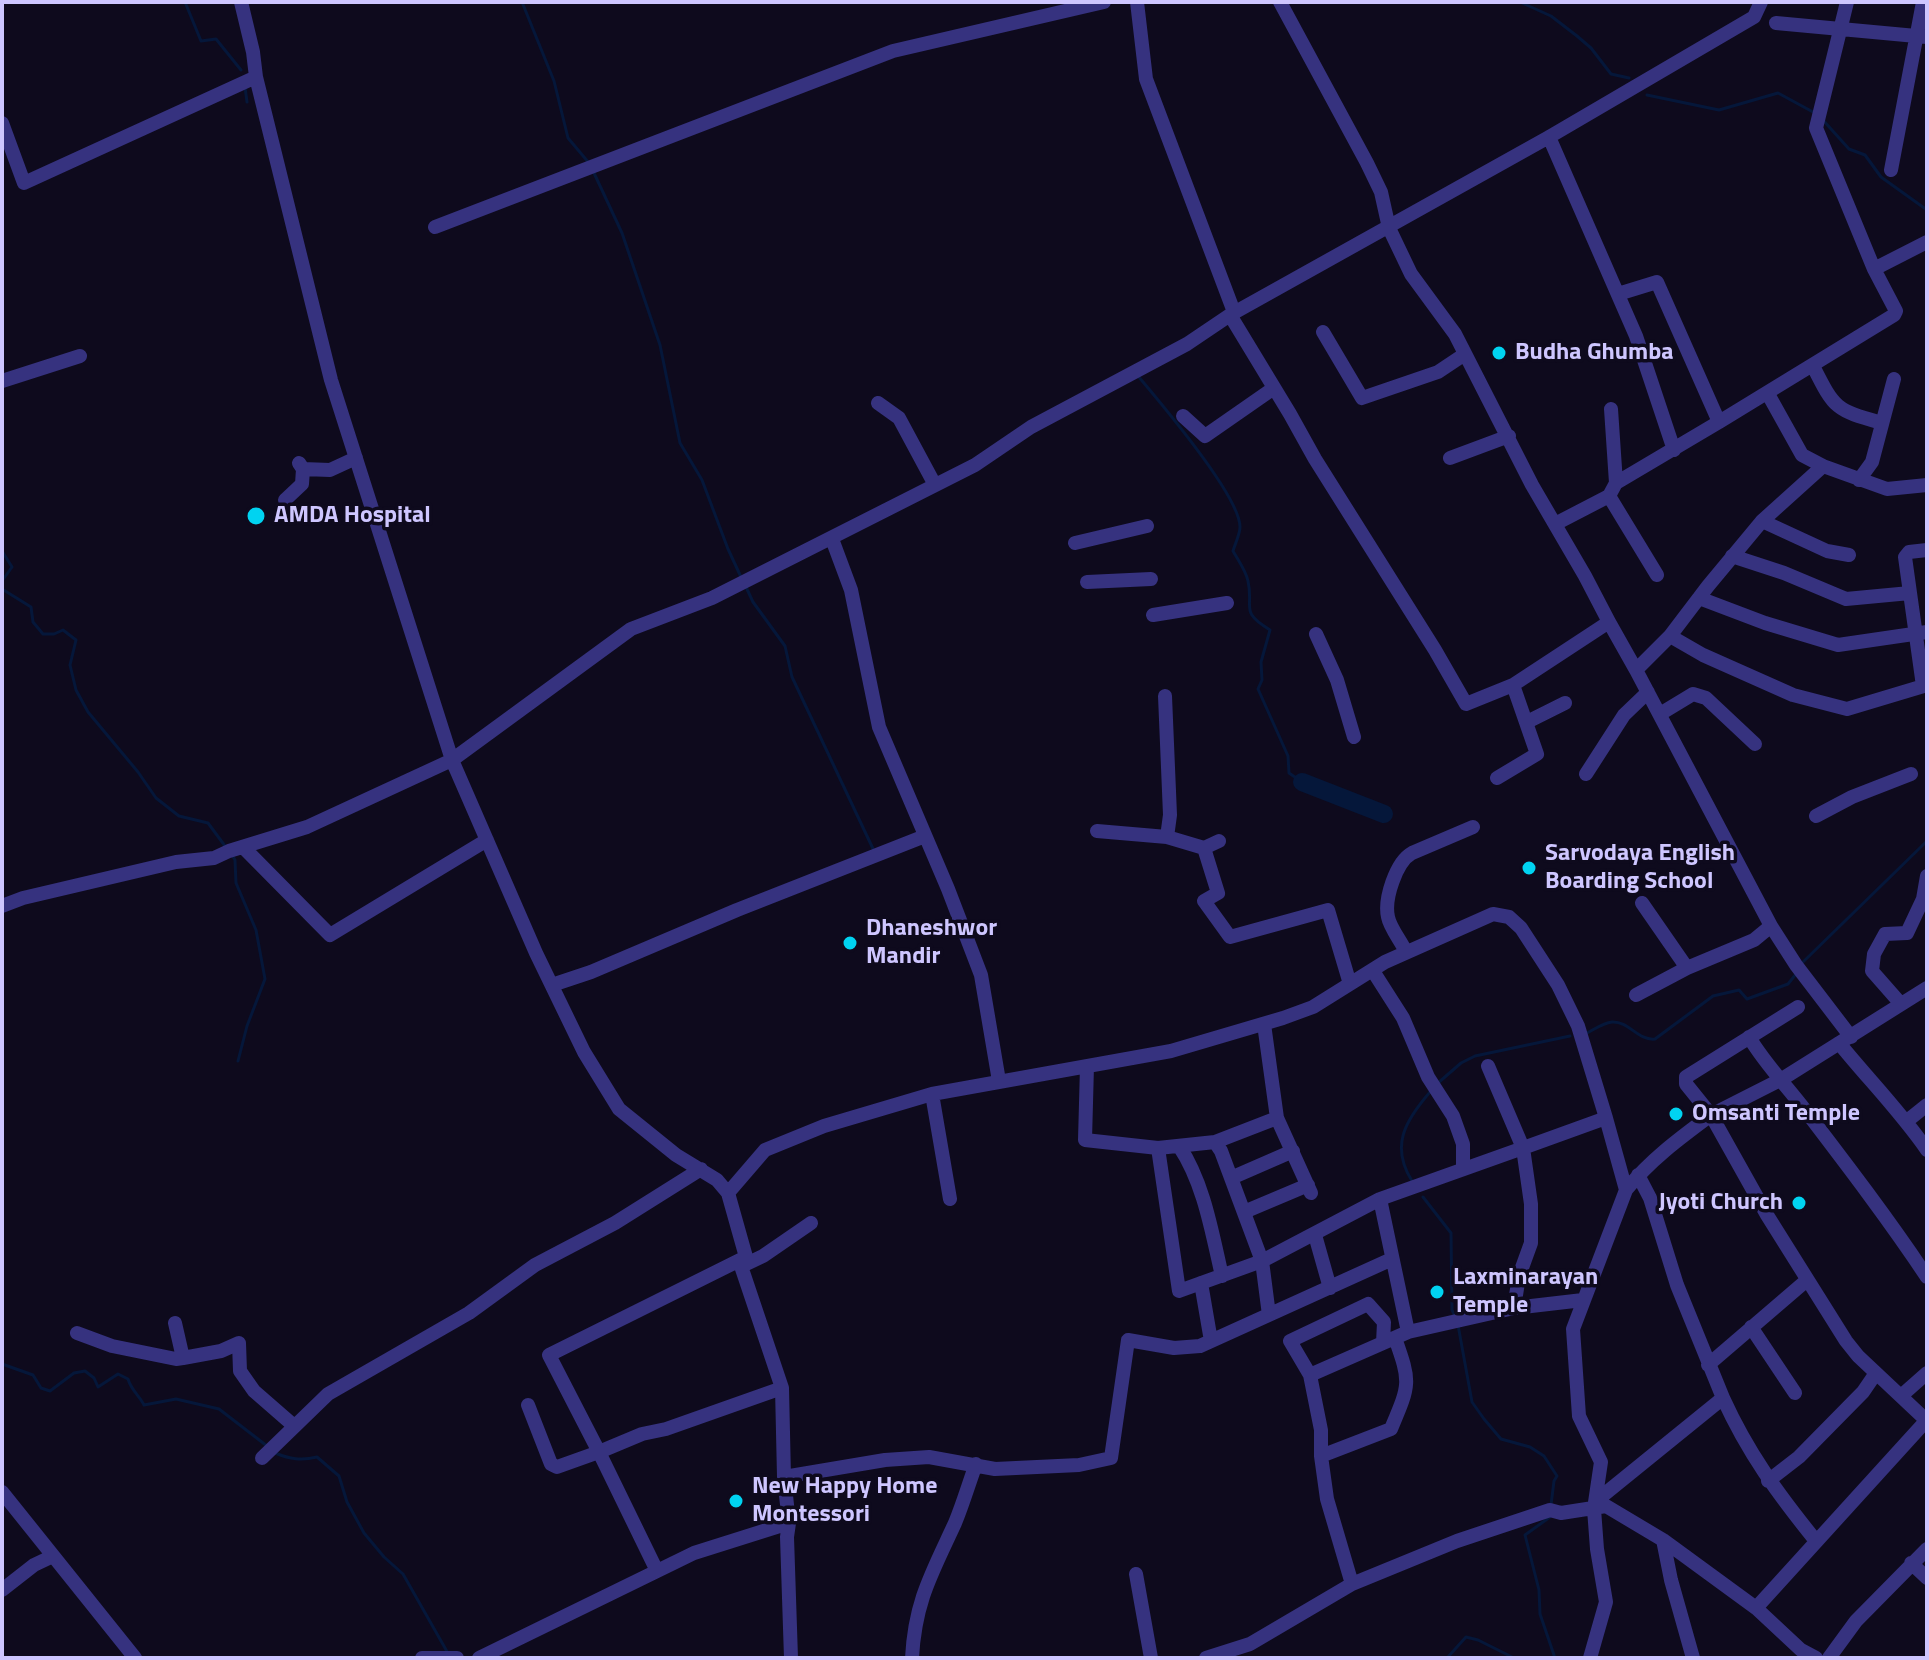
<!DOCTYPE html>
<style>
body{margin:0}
#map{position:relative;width:1929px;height:1660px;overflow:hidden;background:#0e0a1d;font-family:"Titillium Web",sans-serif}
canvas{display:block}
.frame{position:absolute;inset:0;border:4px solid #cec6ff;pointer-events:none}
</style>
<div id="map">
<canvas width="1929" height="1660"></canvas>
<div class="frame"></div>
</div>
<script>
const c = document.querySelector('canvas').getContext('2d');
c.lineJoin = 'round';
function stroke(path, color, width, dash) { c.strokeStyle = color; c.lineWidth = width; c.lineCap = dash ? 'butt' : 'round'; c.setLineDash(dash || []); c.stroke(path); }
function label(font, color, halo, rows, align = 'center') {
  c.font = font + ' "Titillium Web",sans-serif'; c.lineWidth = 7; c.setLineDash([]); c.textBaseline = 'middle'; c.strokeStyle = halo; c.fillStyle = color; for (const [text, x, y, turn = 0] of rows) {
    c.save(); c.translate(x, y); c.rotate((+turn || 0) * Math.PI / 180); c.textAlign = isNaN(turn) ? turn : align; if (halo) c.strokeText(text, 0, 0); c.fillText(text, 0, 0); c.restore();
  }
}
stroke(new Path2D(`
 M185,2L201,41L216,39L241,70
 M522,2L554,81L568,138L589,163
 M1520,2L1551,16L1577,36L1591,48L1611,74L1629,78
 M245,87L247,102
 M1647,95L1719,110L1778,93L1813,112
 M1822,119L1849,149L1865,155L1881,177L1927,210
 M594,173L622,233L660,345L680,443L702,480L728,549L741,577
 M1138,376C1160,402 1240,497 1240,527C1240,534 1235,544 1233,551C1238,560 1246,571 1248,581C1254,609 1239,611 1270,630L1261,662L1262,680L1258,689L1288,756L1289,773L1302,782
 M2,551L12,567L2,581
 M746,587L753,602L785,646L792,677L875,853
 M2,589L31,607L33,622L43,634H54L63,630L76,640L70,665L76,690L88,712L138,772L156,798L179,816L208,823L225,846
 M232,855L235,860L236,883L256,930L265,979L247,1026L238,1061
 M1803,962L1927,841
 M1587,1033C1595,1029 1603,1023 1612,1022C1629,1021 1638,1041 1655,1039L1713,996L1739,990L1747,999L1788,984L1796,974
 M1438,1083L1461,1063L1475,1056L1570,1036
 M1412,1181C1390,1146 1405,1121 1430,1092
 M1423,1197L1451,1233L1452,1310L1456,1318
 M1458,1325L1472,1402L1484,1419L1501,1439L1530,1447L1544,1456L1557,1476L1554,1481L1551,1505
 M2,1364L33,1375L41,1388L50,1391L74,1373L85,1371L94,1378L98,1387L118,1374L128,1379C131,1390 139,1395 144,1405L176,1399L219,1409L267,1446
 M275,1453C290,1459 301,1461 317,1457L339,1476L347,1502L364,1533L384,1557L403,1574L449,1655
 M1550,1517L1525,1535L1539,1590L1540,1614L1555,1658
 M1447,1658L1466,1637L1478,1640L1514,1658`), '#05173a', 3);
stroke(new Path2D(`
 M1302,782L1384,814`), '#05173a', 18);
stroke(new Path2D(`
 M241,2L253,52L256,77L331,380L452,760L536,953L584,1052L619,1109L676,1155L717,1180L728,1193L746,1257L741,1266L782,1388L784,1477L789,1523L787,1537L791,1658
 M1137,2L1146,79L1234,312
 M1280,2L1367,163L1381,192L1389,228L1411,274L1455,334L1532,485L1585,576L1609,622
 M1776,23L1927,37
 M2,123L24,183L256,77
 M1549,137L1636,336L1674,450
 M1891,170L1923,2
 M435,227L893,51L1104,2
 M1874,269L1927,242
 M1618,294L1657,282L1719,422L1894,315L1896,311L1874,269L1816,128L1847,2
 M1230,315L1290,414L1315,459L1435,650L1466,704L1513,685L1609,622L1636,670
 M1323,332L1362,398L1438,372L1465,354
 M1813,366C1835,410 1836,410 1882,423
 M2,381L80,356
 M1768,394L1802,455L1823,466
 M878,403L899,418L935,485
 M1183,416L1205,436L1274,388
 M1450,458L1509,436
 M299,463L303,469L330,470L356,458
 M1859,480L1872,462L1894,379
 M1616,483L1719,422
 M1609,496L1657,575
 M285,500L302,484L303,469
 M1762,521L1827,551L1849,555
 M1555,524L1609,496L1616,483L1611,409
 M832,539L851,590L879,727L948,889L981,975L999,1081
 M1075,543L1147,526
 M1732,556L1784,573L1846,599L1910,593
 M1087,582L1151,579
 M1699,598L1765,623L1838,645L1927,632
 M1153,615L1227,603
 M1316,634L1337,680L1354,737
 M1670,636L1708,586L1762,521L1823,466L1887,489L1927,485
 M1923,686L1905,557L1909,552L1927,550
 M1165,696L1170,815L1167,837
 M1660,714L1693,694L1706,698L1755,744
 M1527,722L1565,703
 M1586,774L1624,715L1648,692
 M1497,778L1537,754L1513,685
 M1816,816L1852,797L1911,774
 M1097,831L1167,837L1204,848
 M1219,841L1204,848L1218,893L1204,901L1230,937L1328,910L1350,984
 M244,848L330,935L487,840
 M1642,903L1687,968
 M2,906L23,898L176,862L214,858L229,851L307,827L452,760L631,629L712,598L975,465L1031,427L1187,344L1230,315L1549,137L1754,17L1761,2
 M1406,952C1401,941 1390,928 1388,917C1384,899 1396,862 1412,853L1473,827
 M1373,971L1403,1018L1428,1077L1453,1116L1463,1144V1168
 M552,985L591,972L737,910L925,836
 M1927,988L1782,1079L1711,1115L1767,1215L1846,1341L1858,1356L1927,1421
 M1636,995L1687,968L1754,940L1771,926
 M1901,1004L1872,971L1874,954L1885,934L1907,933L1923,899L1927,876
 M1264,1024L1277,1118L1311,1193
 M1749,1037C1765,1064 1786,1085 1805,1110C1847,1165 1889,1220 1927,1277
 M1851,1037L1796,965L1771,926L1636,670L1670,636L1703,655L1793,695L1847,709L1927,685
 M1839,1043C1868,1079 1901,1112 1927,1150
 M1087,1066L1085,1140L1158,1148L1179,1291L1262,1261L1380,1199L1523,1148L1488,1066
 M932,1094L950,1199
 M1907,1121L1927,1105
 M1215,1142L1277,1118
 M1179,1146C1204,1183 1212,1233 1222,1276
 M1158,1148L1215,1142L1221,1151L1262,1261L1269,1315
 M1231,1178L1293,1151
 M728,1193L765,1150L824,1126L932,1094L1171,1051L1283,1018L1313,1007L1385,962L1493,914L1509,917L1521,928L1558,985L1578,1026L1606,1118
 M1380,1199L1408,1332
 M1244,1212L1308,1185
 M1315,1235L1330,1288
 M746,1257L549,1355L599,1452L642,1434L666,1429L782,1388
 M742,1266L763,1256L811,1223
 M1201,1283L1211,1341
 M1583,1300L1514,1308L1519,1276L1531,1243V1204L1523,1148L1606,1118L1626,1190
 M1751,1327L1795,1393
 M77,1333L112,1346L176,1359L183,1358L175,1323
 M1383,1343L1384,1322L1368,1304L1290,1341L1310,1375L1408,1332L1514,1308
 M183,1358L221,1351L239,1343L240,1371L254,1391L293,1425
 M1708,1365L1807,1280
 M1310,1375L1321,1430V1456L1391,1429C1410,1384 1411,1383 1395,1338
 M1901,1396L1927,1373
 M1723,1398C1748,1453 1778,1494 1816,1541
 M528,1405L551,1464L557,1467L599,1452L657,1571
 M1321,1456L1327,1499L1352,1584
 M262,1458L328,1394L469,1313L535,1265L615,1223L701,1169
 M784,1477L885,1460L929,1457L995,1469L1079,1465L1111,1458L1128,1340L1174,1348L1200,1346L1392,1259
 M1768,1481L1799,1457L1863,1392L1876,1373
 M2,1492L135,1658
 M1596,1501L1723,1398L1677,1285L1650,1198L1638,1175
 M1663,1540L1671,1580L1693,1658
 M1911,1563L1927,1578
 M1136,1574L1151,1658
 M2,1590L34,1565L53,1556
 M1756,1608L1926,1421
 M422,1658H457
 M479,1658L694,1553L789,1523
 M912,1658C915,1601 932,1573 955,1523C963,1504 969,1483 976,1464
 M1206,1658L1250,1644L1352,1584L1457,1541L1550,1510L1561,1513L1606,1506L1663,1540L1756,1608L1801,1650L1816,1658
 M1590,1658L1606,1602L1597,1549L1594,1509L1601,1462L1579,1416L1573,1329L1626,1190C1650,1160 1680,1138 1711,1115L1686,1084V1077L1798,1007
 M1829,1658L1856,1621L1927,1549`), '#36327f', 14);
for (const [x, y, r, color] of [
 [1499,353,8,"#00d3f1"],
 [256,516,10,"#00d3f1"],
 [1529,868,8,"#00d3f1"],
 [850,943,8,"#00d3f1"],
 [1676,1114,8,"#00d3f1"],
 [1799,1203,8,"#00d3f1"],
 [1437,1292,8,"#00d3f1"],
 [736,1501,8,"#00d3f1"]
]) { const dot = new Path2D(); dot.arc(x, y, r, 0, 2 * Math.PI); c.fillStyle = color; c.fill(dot); stroke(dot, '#0e0a1d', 3); }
label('bold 24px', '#cec6ff', '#0e0a1d', [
 ["Budha Ghumba",1515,353],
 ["AMDA Hospital",274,516],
 ["Sarvodaya English",1545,854],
 ["Boarding School",1545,882],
 ["Dhaneshwor",866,929],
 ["Mandir",866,957],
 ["Omsanti Temple",1692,1114],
 ["Jyoti Church",1783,1203,"right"],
 ["Laxminarayan",1453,1278],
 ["Temple",1453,1306],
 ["New Happy Home",752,1487],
 ["Montessori",752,1515]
], 'left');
</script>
